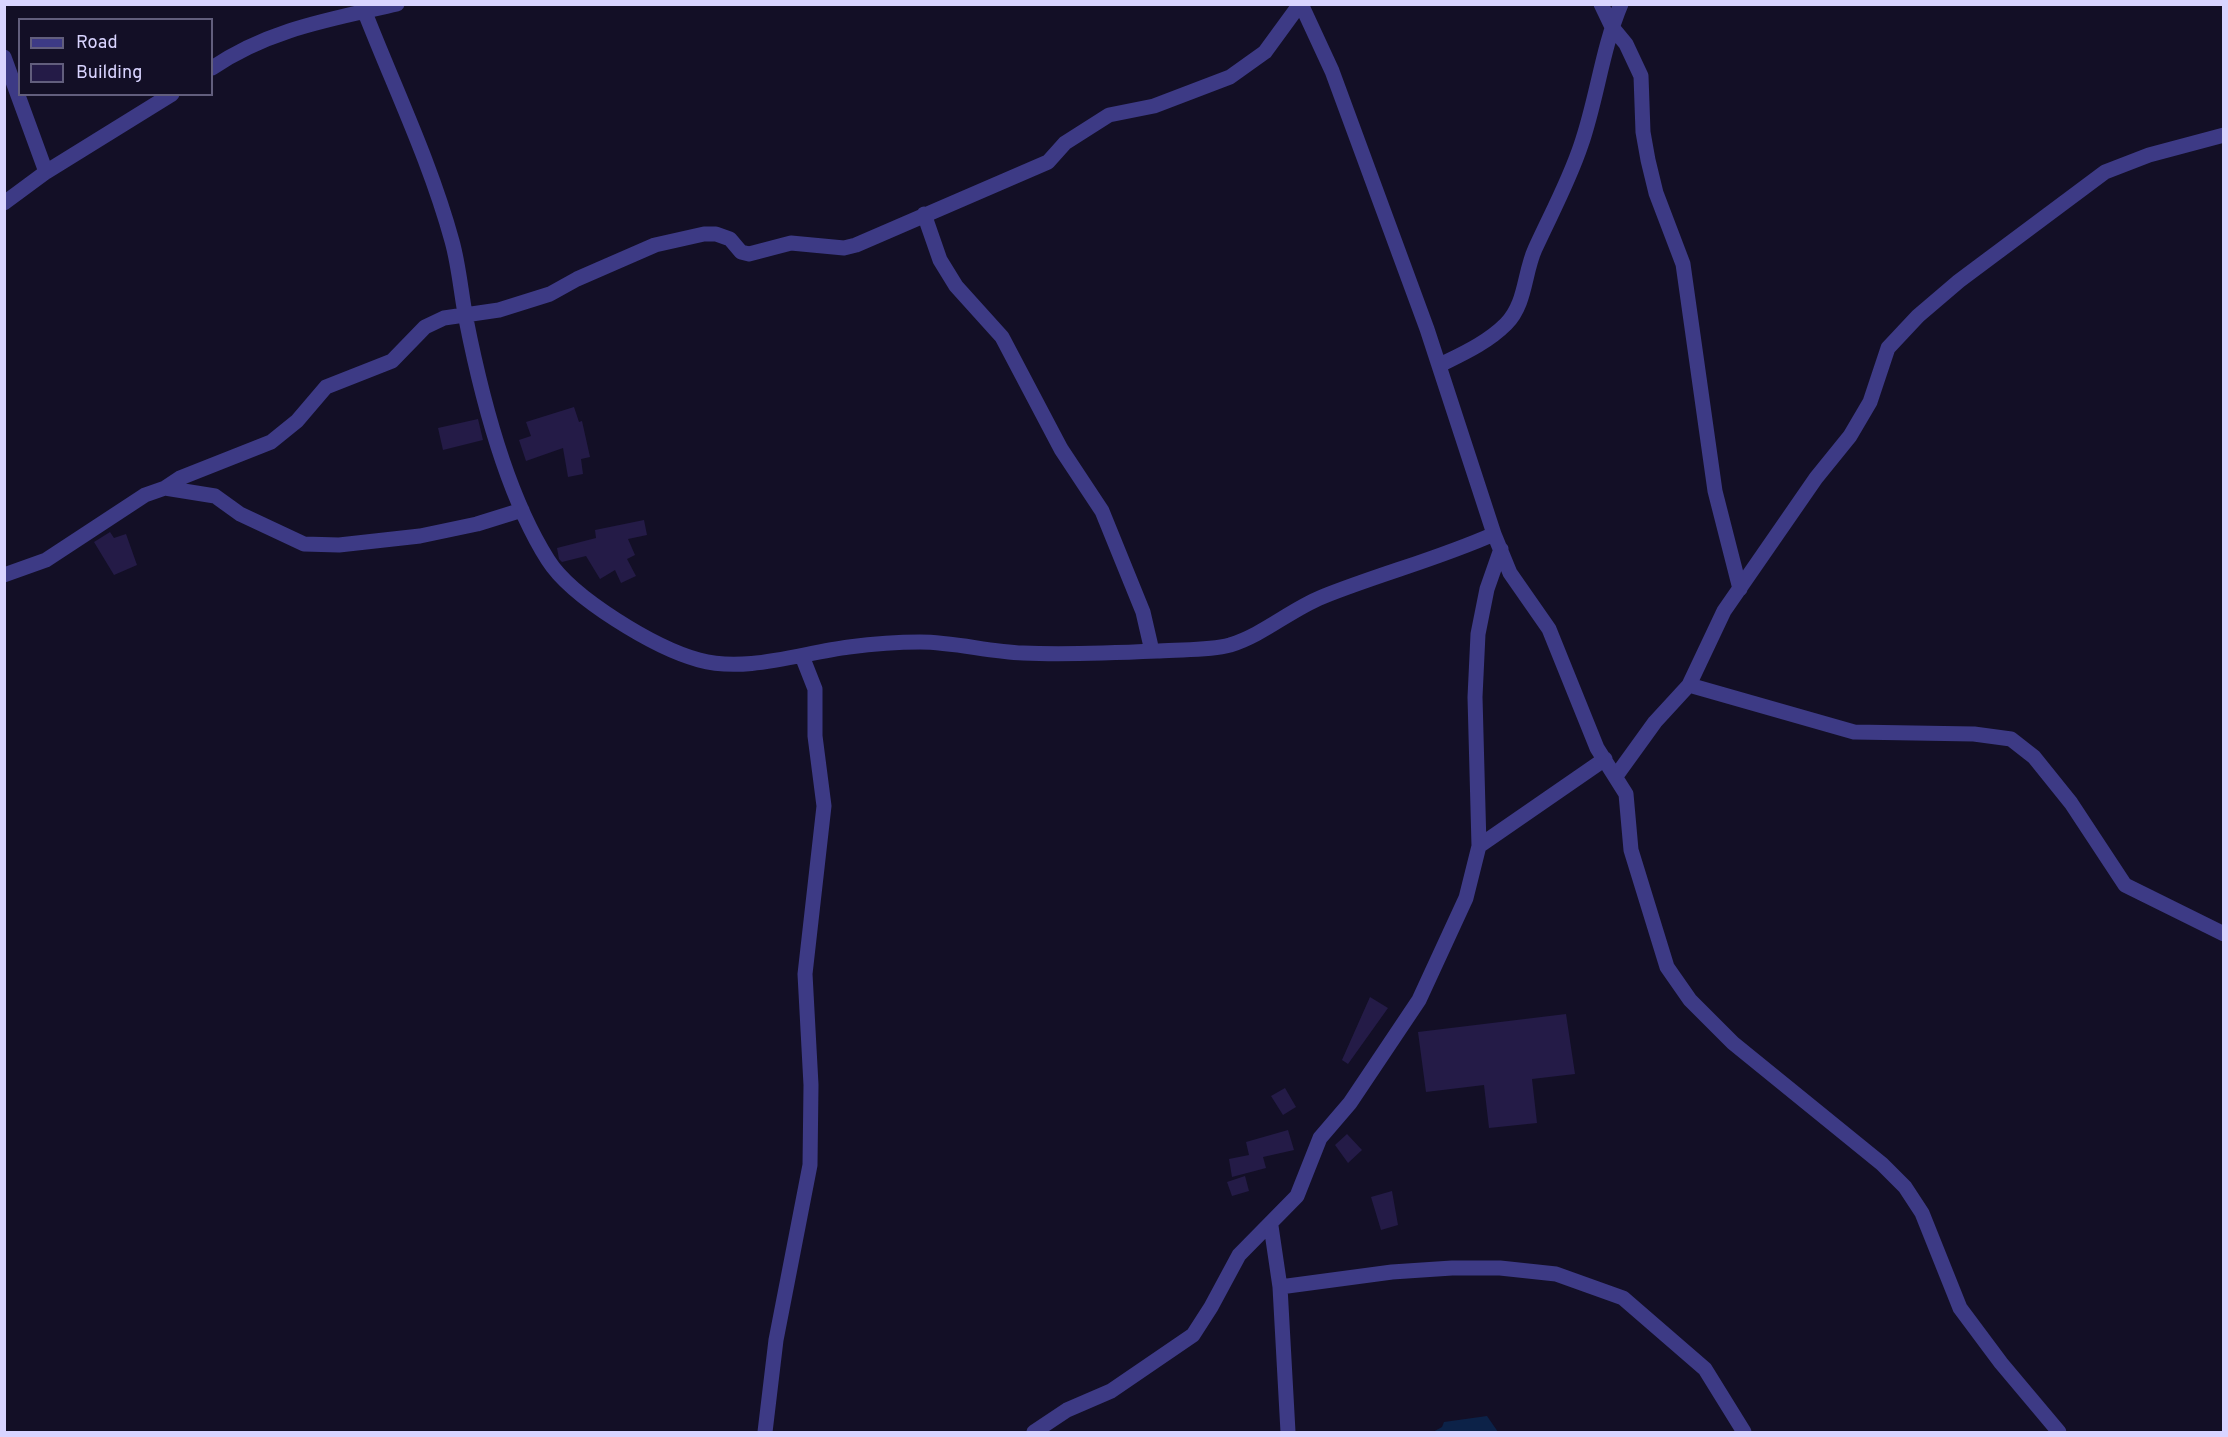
<!DOCTYPE html>
<style>
body{margin:0}
#map{position:relative;width:2228px;height:1437px;overflow:hidden;background:#130f26;font-family:Overpass,sans-serif}
canvas{display:block}
.frame{position:absolute;inset:0;border:6px solid #d9d4ff;pointer-events:none}
.legend{position:absolute;left:18px;top:18px;width:195px;height:78px;box-sizing:border-box;background:#130f26;border:2px solid #625e7d;margin:0;padding:8px 10px;list-style:none;font-size:18px;color:#d9d4ff}
.legend li{display:flex;align-items:center;gap:12px;height:30px}
.legend b{width:30px;border:2px solid #625e7d}
</style>
<div id="map">
<canvas width="2228" height="1437"></canvas>
<div class="frame"></div>
<ul class="legend">
<li><b style="height:8px;background:#3d3a85"></b>Road</li>
<li><b style="height:16px;background:#241b47"></b>Building</li>
</ul>
</div>
<script>
const c = document.querySelector('canvas').getContext('2d');
c.lineJoin = 'round';
function fillPath(path, color) { c.fillStyle = color; c.fill(path, 'evenodd'); }
function stroke(path, color, width, dash) { c.strokeStyle = color; c.lineWidth = width; c.lineCap = dash ? 'butt' : 'round'; c.setLineDash(dash || []); c.stroke(path); }
fillPath(new Path2D(`
 M1487,1416L1498,1432H1433L1442,1427L1444,1422Z`), '#0c2248');
fillPath(new Path2D(`
 M574,407L579,422L582,421L590,457L581,459L583,474L568,477L563,448L526,461L519,440L531,436L526,422Z
 M478,419L483,440L443,450L438,428Z
 M644,520L647,535L628,539L635,555L627,559L636,576L621,583L615,570L600,579L586,556L562,562L559,559L557,548L596,538L595,530Z
 M110,532L114,538L126,534L137,565L114,575L94,542Z
 M1370,997L1388,1008L1348,1064L1342,1060Z
 M1566,1014L1575,1074L1532,1079L1537,1123L1489,1128L1484,1085L1426,1092L1418,1032Z
 M1285,1088L1296,1107L1283,1115L1271,1096Z
 M1288,1130L1294,1150L1263,1157L1266,1168L1232,1177L1229,1159L1249,1155L1246,1142Z
 M1347,1134L1362,1150L1348,1163L1335,1145Z
 M1245,1176L1249,1191L1232,1196L1227,1182Z
 M1392,1191L1398,1225L1381,1230L1371,1197Z`), '#241b47');
stroke(new Path2D(`
 M1301,4L1332,71L1427,329L1494,534L1510,573L1549,629L1597,748L1626,794L1631,850L1667,967L1690,1000L1733,1043L1882,1164L1905,1187L1922,1213L1960,1308L2001,1363L2059,1432
 M1601,4L1612,27L1626,44L1641,76L1643,132L1648,160L1656,193L1683,264L1715,491L1740,589
 M364,10C394,87 430,161 452,241C459,266 461,293 466,319C481,395 506,494 548,560C572,598 655,648 699,660C746,673 801,653 849,647C872,644 897,642 920,642C955,642 989,652 1023,653C1068,655 1113,653 1159,651C1182,649 1207,651 1230,645C1263,635 1290,610 1322,597C1379,574 1438,559 1494,534
 M4,57L46,172
 M212,68C269,29 332,19 397,4
 M4,203L46,172L172,94
 M924,214L940,260L956,286L1002,337L1061,449L1102,511L1143,612L1152,651
 M1440,365C1462,354 1487,343 1506,324C1526,304 1524,273 1535,249C1551,214 1569,181 1581,145C1597,99 1602,49 1621,4
 M165,488L215,496L240,514L304,544L339,545L420,536L477,524L522,510
 M4,575L46,560L145,495L165,488L180,478L271,442L297,421L326,387L392,361L425,327L444,318L499,310L550,294L577,279L655,245L704,234H716L730,239L741,252L749,254L791,243L844,248L856,245L1048,162L1065,143L1109,115L1154,106L1230,77L1265,52L1300,4
 M1689,685L1854,732L1974,734L2011,739L2034,757L2071,803L2125,885L2224,934
 M1616,776L1655,722L1689,685L1724,611L1816,478L1850,436L1870,402L1888,348L1918,316L1959,281L2105,172L2149,155L2224,135
 M1479,846L1605,759
 M1271,1226L1280,1287L1288,1432
 M1280,1287L1392,1272L1452,1268H1500L1556,1274L1623,1298L1705,1369L1744,1432
 M765,1432L776,1340L810,1165L811,1085L805,974L824,806L815,736V689L802,656
 M1034,1432L1067,1410L1111,1391L1193,1335L1211,1307L1239,1255L1297,1196L1320,1138L1350,1103L1419,1000L1466,898L1479,846L1475,697L1478,634L1487,589L1501,549`), '#3d3a85', 15);
</script>
